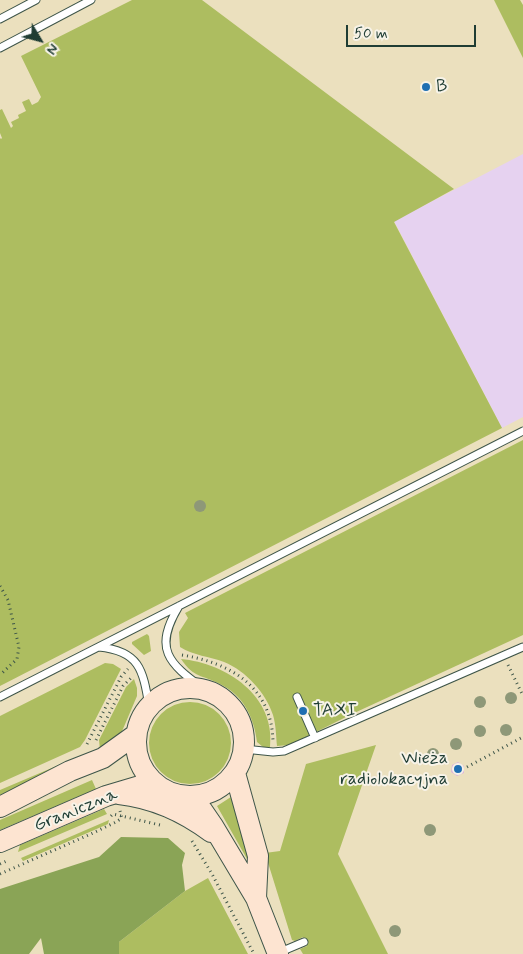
<!DOCTYPE html>
<meta charset="utf-8">
<style>
body{margin:0}
#map{position:relative;width:523px;height:954px;overflow:hidden;background:#ebe0be;font-family:Mynerve,sans-serif}
canvas{display:block}
.north{position:absolute;left:15px;top:15px;width:50px;height:50px;-webkit-text-stroke:4px #f7f3e8;paint-order:stroke;rotate:127deg;font-size:14px;font-weight:700;line-height:20px;text-align:center;color:#1f3d34}
.north::after{content:'';display:block;margin:auto;width:18px;height:22px;background:#1f3d34;clip-path:polygon(50% 0,100% 100%,50% 72%,0 100%)}
.scale{position:absolute;left:346px;top:25px;width:130px;height:22px;box-sizing:border-box;border:2px solid #1f3d34;border-top:0;padding-left:6px;font-size:15px;line-height:18px;white-space:nowrap;color:#1f3d34;-webkit-text-stroke:4px #f7f3e8;paint-order:stroke}
</style>
<div id="map">
<canvas width="523" height="954"></canvas>
<div class="north">N</div>
<div class="scale">50 m</div>
</div>
<script>
const c = document.querySelector('canvas').getContext('2d');
c.lineJoin = 'round';
function fillPath(path, color) { c.fillStyle = color; c.fill(path, 'evenodd'); }
function stroke(path, color, width, dash) { c.strokeStyle = color; c.lineWidth = width; c.lineCap = dash ? 'butt' : 'round'; c.setLineDash(dash || []); c.stroke(path); }
function label(font, color, halo, rows, align = 'center') {
  c.font = font + ' Mynerve,sans-serif'; c.lineWidth = 4; c.setLineDash([]); c.textBaseline = 'middle'; c.strokeStyle = halo; c.fillStyle = color; for (const [text, x, y, turn = 0] of rows) {
    c.save(); c.translate(x, y); c.rotate((+turn || 0) * Math.PI / 180); c.textAlign = isNaN(turn) ? turn : align; if (halo) c.strokeText(text, 0, 0); c.fillText(text, 0, 0); c.restore();
  }
}
fillPath(new Path2D(`
 M523,154V417L502,428L394,221Z`), '#e6d2f0');
fillPath(new Path2D(`
 M132,0H202L454,189L394,222L502,428L0,686V138L1,139L2,138L0,133V110L2,109L11,128L13,126L11,122L19,118L18,115L26,111L22,102L29,99L32,105L38,102L41,97L21,56Z
 M494,0H520L523,5V58Z
 M523,440V635L352,714L290,745L277,746C276,736 276,725 273,715C266,693 246,671 224,662C209,656 194,656 180,647L179,632L188,618L185,613Z
 M147,634L149,636L151,651L144,655L132,644V642Z
 M181,659C226,663 276,696 270,747H263L257,742C254,717 243,695 220,684C201,674 195,679 181,659Z
 M105,663L113,664L121,669L85,740L80,747L0,783V716Z
 M134,679L137,688V696L123,729L120,735L100,750L99,740L126,687Z
 M149 743a41 41 0 1 1 82 0a41 41 0 1 1-82 0Z
 M376,745L338,854L388,954H303L300,949L307,946L303,937L295,941L292,940L265,853L280,851L306,764Z
 M80,756L82,758L0,795V790Z
 M92,780L96,789L0,830V820Z
 M234,795L249,858L247,859L217,806Z
 M104,809L107,814L18,852L20,845Z
 M109,820L108,824L23,861L21,858Z
 M208,878L248,954H119V942L185,891Z`), '#adbd60');
fillPath(new Path2D(`
 M121,837L168,838L185,853L182,865L185,891L119,942V954H44L41,938L29,954H0V889L99,857Z`), '#8aa456');
fillPath(new Path2D(`
 M458,762L464,766V773L457,776L451,772L452,765Z`), '#ddb5d7');
const service = new Path2D(`
 M0,19L36,0
 M0,48L91,0
 M179,606C153,649 168,663 204,689
 M99,647C139,651 143,669 149,706
 M0,697L523,431
 M297,697L315,738
 M244,749L273,752L284,751L523,647
 M278,953L304,942`);
const secondary = new Path2D(`
 M136 742a54 54 0 1 1 108 0a54 54 0 1 1-108 0Z
 M235,773L258,856L256,898
 M119,794C154,798 183,811 211,832
 M189,798L200,807L213,826L256,898L278,954
 M0,807L70,771L103,758L135,735
 M0,842L106,796L153,782`);
stroke(service, '#3e5549', 9);
stroke(secondary, '#3e5549', 22);
stroke(new Path2D(`
 M0,586L8,600L19,647L17,659L0,675
 M182,655C231,663 272,687 273,742
 M508,665L523,696
 M96,740L123,686L131,678
 M87,744L121,677L128,669
 M467,767L523,737
 M120,811L122,818
 M111,816L113,814L160,825
 M192,841L212,874L254,954
 M0,864L9,860
 M0,874L93,833L116,822L122,818`), '#3e5549', 3, [1, 4]);
stroke(service, '#fff', 7);
stroke(secondary, '#fde4d1', 20);
c.fillStyle = '#8e9878';
for (const [x, y] of [
 [200,506],
 [511,698],
 [480,702],
 [506,730],
 [480,731],
 [456,744],
 [433,754],
 [430,830],
 [395,931]
]) { c.beginPath(); c.arc(x, y, 6, 0, 2 * Math.PI); c.fill(); }
for (const [x, y, r, color] of [
 [426,87,5,"#1f6fb2"],
 [303,711,5,"#1f6fb2"],
 [458,769,5,"#1f6fb2"]
]) { const dot = new Path2D(); dot.arc(x, y, r, 0, 2 * Math.PI); c.fillStyle = color; c.fill(dot); stroke(dot, '#f7f3e8', 2); }
label('18px', '#1f3d34', '#f7f3e8', [
 ["B",436,87],
 ["TAXI",313,711],
 ["Wieża",448,759,"right"],
 ["radiolokacyjna",448,780,"right"]
], 'left');
label('18px', '#1f3d34', '#f7f3e8', [
 ["Graniczna",76,811,-22]
]);
</script>
